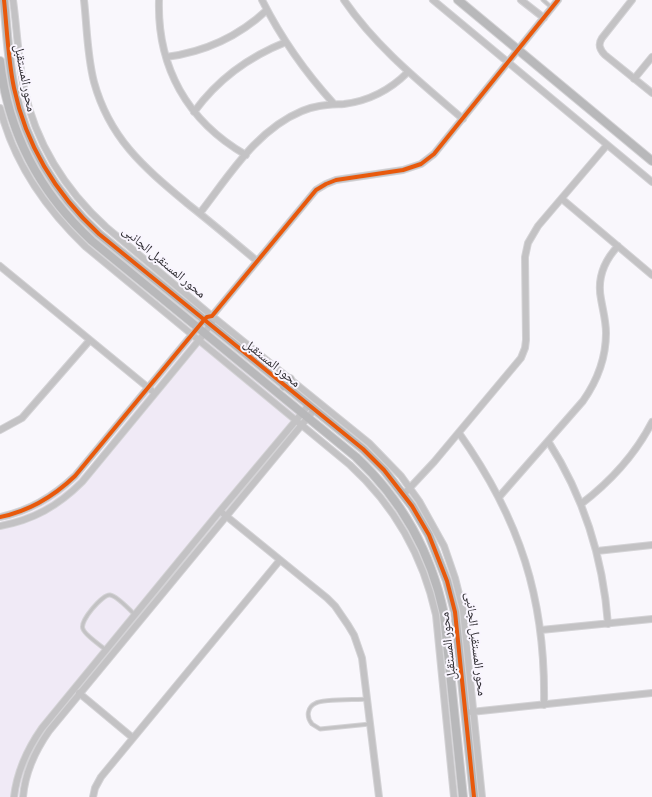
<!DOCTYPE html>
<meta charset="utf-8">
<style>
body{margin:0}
canvas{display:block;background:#f9f7fc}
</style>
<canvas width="652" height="797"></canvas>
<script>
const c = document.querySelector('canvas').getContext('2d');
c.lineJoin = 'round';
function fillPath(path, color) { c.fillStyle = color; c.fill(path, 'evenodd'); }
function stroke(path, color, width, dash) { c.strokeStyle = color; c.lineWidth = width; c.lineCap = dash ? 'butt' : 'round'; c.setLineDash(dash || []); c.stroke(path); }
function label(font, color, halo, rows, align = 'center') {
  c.font = font + ' "Asap Condensed","Noto Naskh Arabic",sans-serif'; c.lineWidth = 4; c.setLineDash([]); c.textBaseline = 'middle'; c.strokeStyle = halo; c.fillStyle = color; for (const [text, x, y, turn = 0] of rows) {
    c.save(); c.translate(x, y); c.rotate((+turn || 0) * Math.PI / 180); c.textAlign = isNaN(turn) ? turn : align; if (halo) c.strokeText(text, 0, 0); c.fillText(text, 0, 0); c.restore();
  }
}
fillPath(new Path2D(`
 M203,326L307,413L41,736L26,767L19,797H0V522L17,517L33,511L53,499L72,485L89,467Z`), '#f0eaf6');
const lane = new Path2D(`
 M543,0L552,8
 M106,650C100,645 85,635 83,629C79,621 103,594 110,595C117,596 130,610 135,615
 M367,699C357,700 323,699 316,703C307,707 306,717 312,724L320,729L370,724`);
const street = new Path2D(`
 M13,0C17,29 18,59 24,88C35,142 65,190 106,227L212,316L369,443L401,476L419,501L444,546L455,578L463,610L482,797
 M84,0C87,27 87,55 94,82C110,140 145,168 189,205C212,223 234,242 257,261
 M159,0C157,67 187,121 246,155
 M262,0C281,38 305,72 334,104
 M344,0C376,47 420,82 463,119
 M433,0L652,182
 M521,0L544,18
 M632,0L602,38C598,44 599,49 605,55L652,93
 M166,57C205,52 238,37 267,10
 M634,79L652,57
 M0,108C14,163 46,209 86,247L350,465C395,506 423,556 436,615L454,797
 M194,112C218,79 248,57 286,42
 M562,199L652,275
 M200,213C229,176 256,130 302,111C315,105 329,105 344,104C369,101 390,90 408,72
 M0,266L151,390
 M0,430L22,418L90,340
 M459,433C520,519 546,599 544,705
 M548,441C584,497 603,557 608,624
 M404,494L434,462L521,358L525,348L526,340L525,257L528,243L538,226L607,145
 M499,497L583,401C597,381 606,358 606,333C606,321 603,311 601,299C597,279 604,261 618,246
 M581,504C611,481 635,455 652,422
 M220,511L327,598L335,606L348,625L354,635L362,658L379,797
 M0,517C30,511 53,497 75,476L204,320L207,317L212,316L316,190L326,184L336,180L403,170L421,164L434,154L558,0
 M0,526C33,520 58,506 82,482L204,334L212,322
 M597,551L652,545
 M541,630L652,619
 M79,693L133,738
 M471,712L652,693
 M14,797C17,771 28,748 42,728L220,511L308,406
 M23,797C25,773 35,751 49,731L314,410
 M93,797L95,788L101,777L280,560`);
const secondary = new Path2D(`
 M4,0C7,29 8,59 14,88C26,145 56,194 99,234L363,449L384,470L412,506L429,535L447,581L455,612L474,797
 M458,0L652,161
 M0,61C8,133 39,192 92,241L356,457C402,500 431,552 444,614L463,797
 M284,386L290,379`);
stroke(lane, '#d4d3d6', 5);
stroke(street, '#d4d3d6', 8);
stroke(secondary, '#d4d3d6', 10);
stroke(lane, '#c3c2c4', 3);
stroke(street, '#c3c2c4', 6);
stroke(secondary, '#b8b8ba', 8);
stroke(new Path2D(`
 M4,0C7,29 8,59 14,88C26,145 56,194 99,234L363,449L384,470L412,506L429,535L447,581L455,612L474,797
 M0,517C30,511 53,497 75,476L204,320L207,317L212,316L316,190L326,184L336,180L403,170L421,164L434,154L558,0`), '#e8590c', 4);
label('13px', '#2c2a2f', '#f9f5fe', [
 ["محور المستقبل",25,78,79],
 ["محور المستقبل الجانبى",164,262,40],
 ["محور المستقبل",272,363,39],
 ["محور المستقبل الجانبى",476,644,83],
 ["محور المستقبل",448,646,-96]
]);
</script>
